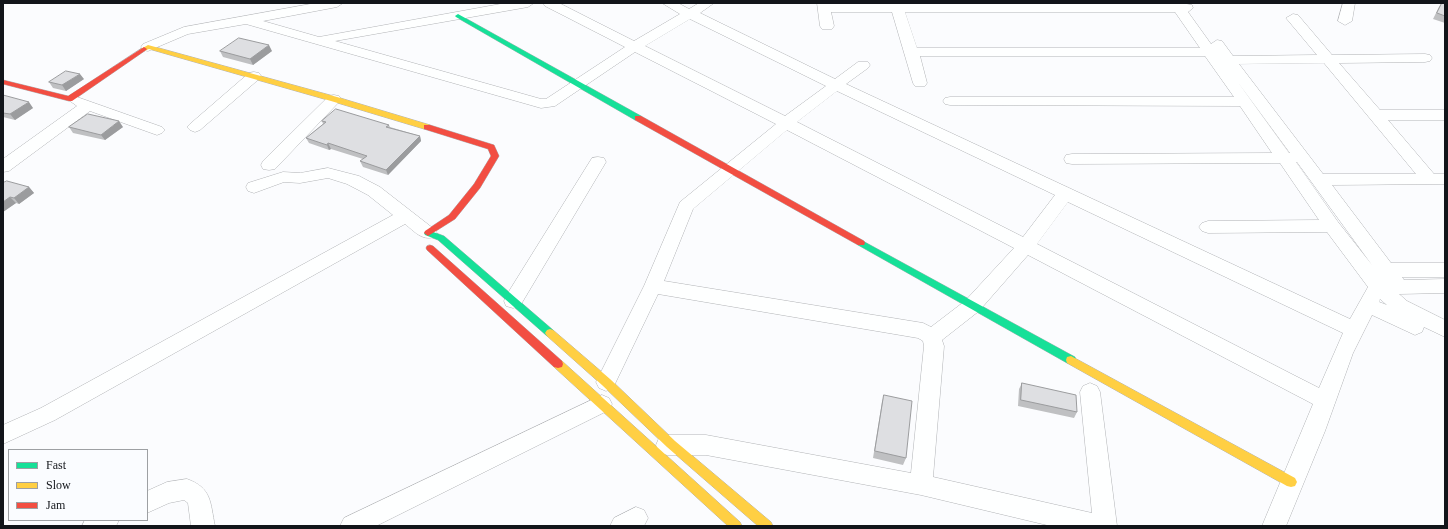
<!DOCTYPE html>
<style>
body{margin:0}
#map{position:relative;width:1448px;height:529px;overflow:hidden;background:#fbfcfe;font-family:Georgia,serif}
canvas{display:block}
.frame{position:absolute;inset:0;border:4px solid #12151a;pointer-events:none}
.legend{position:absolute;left:8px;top:449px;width:140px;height:72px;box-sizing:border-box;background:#fafcff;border:1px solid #9da0a3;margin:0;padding:5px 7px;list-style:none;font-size:12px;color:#12151a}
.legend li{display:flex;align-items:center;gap:8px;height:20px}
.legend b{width:20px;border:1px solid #9da0a3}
</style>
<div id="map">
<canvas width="1448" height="529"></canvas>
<div class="frame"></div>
<ul class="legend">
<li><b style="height:5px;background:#16e098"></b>Fast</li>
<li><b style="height:5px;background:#ffcf43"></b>Slow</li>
<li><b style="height:5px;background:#f24e42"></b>Jam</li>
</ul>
</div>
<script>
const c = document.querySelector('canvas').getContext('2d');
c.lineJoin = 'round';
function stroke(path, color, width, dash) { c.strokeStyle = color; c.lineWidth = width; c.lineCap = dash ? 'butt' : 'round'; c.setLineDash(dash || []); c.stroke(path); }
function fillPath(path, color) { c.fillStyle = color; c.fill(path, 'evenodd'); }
const street = new Path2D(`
 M316,3H343L337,7L263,21L319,37L506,3H534L528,7L335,41L541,99H546L625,47L545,6L543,3H559L634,41L680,14L662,3H678L689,9L699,3H714L700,13L835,79L858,62H868L870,65L868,68L846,84L1350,319L1368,287L1327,232L1208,233L1202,231L1199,227L1202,223L1208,221L1319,220L1280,163L1072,164L1066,163L1064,159L1066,155L1072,154L1272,153L1240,106L950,105L945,104L943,101L945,98L950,97H1234L1205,56H920L927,83L925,86H915L913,83L892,12H831L834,26L832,29H822L820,26L817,3H1181L1192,5L1193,8L1188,12L1211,44L1217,40L1222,41L1233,56L1317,55L1286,18L1293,14L1298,15L1332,55L1425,54L1430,55L1432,58L1430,61L1425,62L1339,63L1380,110H1445V120H1388L1434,174H1445V184L1332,185L1391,263H1445V277H1402L1404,280L1445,279V293L1399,294L1407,301L1445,320V337L1424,327L1422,332L1415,335L1372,315L1353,353L1325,431L1286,526H1262L1313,404L1028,255L979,311L942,340L944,346L933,477L1092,513L1080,392L1083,386L1090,383L1097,386L1100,392L1117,526H1051L921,495L706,455H667L659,452L656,445L659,438L667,435H706L911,473L924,346L923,341L918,338L658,294L613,388L606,391L599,388L596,382L644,286L680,202L776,124L635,52L555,106L541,108L246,24L188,34L148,51L143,50L141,47L143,44L184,27ZM905,12H1175L1200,48H917ZM690,19L826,86L785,116L645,46ZM1324,63L1416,174H1323L1239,64ZM1237,81L1290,153H1289ZM837,91L1055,195L1023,237L797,122ZM787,130L1014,248L965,301L931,327L923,323L664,281L693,209ZM1296,162H1297L1372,265L1338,222ZM1068,202L1343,333L1319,388L1037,244ZM1380,299L1387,305L1379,302Z
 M1343,3H1355L1352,21L1345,25L1338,21Z
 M254,72L259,73L261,76L259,79L200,130L195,132L190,130L187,127L190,124L249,73Z
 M334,95L339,96L341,99L339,102L275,169L269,170L263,169L261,165L263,161L329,96Z
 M77,97L162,127L165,130L162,133L157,135L90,111L9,171L3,172V159L77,106L70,101L72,98Z
 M598,157L604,158L606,162L520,306L513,308L506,306L504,301L506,296L592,158Z
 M328,168L359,176L380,187L434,229L437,233L434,237C422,241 414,231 405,224L55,420L3,444V425L41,408L393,215L368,195L347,184L328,178L300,183L284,182L254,193L248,191L246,187L248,183L283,172L300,173Z
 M602,395L609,398L612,404L609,410L376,526H340L344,518Z
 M187,479C212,488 210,502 215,526H191L188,503L184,500L169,503L147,513V491L167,482Z
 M636,507L644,510L648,518L644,526H610L614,518Z
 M85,520H119L116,526H82Z`);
const fast = new Path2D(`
 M458,14L641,116L642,118L641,120H635L456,17L455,16Z
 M428,230L444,236L553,330L555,333L553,336L550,337L547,336L438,240L425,235L424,233Z
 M861,240L1075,357L1076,360L1075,363L1071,364L1067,363L858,245L857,243L858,241Z`);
const slow = new Path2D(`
 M148,45L337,97L430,125L431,127L427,129H424L331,101L149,49L144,51L141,49Z
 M550,329L553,330L610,379L675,441L771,522L773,526H758L667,447L602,385L547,336L545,333L547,330Z
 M1071,356L1295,478L1297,482L1295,486L1291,487L1287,486L1067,363L1066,360L1067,357Z
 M558,360L562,361L740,522L742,526H728L554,367L553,364L554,361Z`);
const jam = new Path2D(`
 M144,47L147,49L146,50L72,101H69L3,84V80L68,96Z
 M635,116H641L864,241L865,243L864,245H858L635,120Z
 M424,125H430L494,145L499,156L480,188L455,219L428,236L424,233L425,231L449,215L474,184L491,156L488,149L424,129Z
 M430,245L433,246L562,361L563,364L562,367L558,368L554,367L427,250L426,248L427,246Z`);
stroke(street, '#b1b3b6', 1);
stroke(fast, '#b1b3b6', 1);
stroke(slow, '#b1b3b6', 1);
stroke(jam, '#b1b3b6', 1);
fillPath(street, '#feffff');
fillPath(fast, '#16e098');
fillPath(slow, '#ffcf43');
fillPath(jam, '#f24e42');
fillPath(new Path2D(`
 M1442,3H1445V23L1433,19L1439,7Z
 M220,51H272L253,65L223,57Z
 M84,79L66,91L53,88L49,82Z
 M3,95L33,108L15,120L3,117Z
 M322,121L389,125L390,127L420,136L421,141L388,175L363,167L360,161L363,159L331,149L329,150L309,143L306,138L323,124Z
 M69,127H123L105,140L73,133Z
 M3,183L29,187L34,193L19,204L16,203L3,212Z
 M1022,383L1077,412L1074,418L1018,406L1019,389Z
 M884,395L906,458L903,465L873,458L882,402Z`), '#bfc0c2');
fillPath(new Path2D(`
 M269,45L272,51L253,65L250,59Z
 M80,74L84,79L66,91L62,85Z
 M29,102L33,108L15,120L10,114Z
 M119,121L123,127L105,140L101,135Z
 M420,136L421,141L388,175L386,170Z
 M328,143L331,149L329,150L327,145Z
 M29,187L34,193L19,204L14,198Z
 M10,197L16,203L3,212V202Z`), '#9b9c9e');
const building = new Path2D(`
 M1442,3H1445V16L1437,13Z
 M239,38L269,45L250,59L220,51Z
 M66,71L80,74L62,85L49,82Z
 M3,95L29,102L10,114L3,113Z
 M336,109L389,125L386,127L420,136L386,170L360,161L367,156L328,143L327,145L306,138L326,122L322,121Z
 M88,114L119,121L101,135L69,127Z
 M7,181L29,187L14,198L10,197L3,202V183Z
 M1022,383L1076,395L1077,412L1021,400Z
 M884,395L912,401L906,458L875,451Z`);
fillPath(building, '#dedfe2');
stroke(building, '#9b9c9e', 1);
</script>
